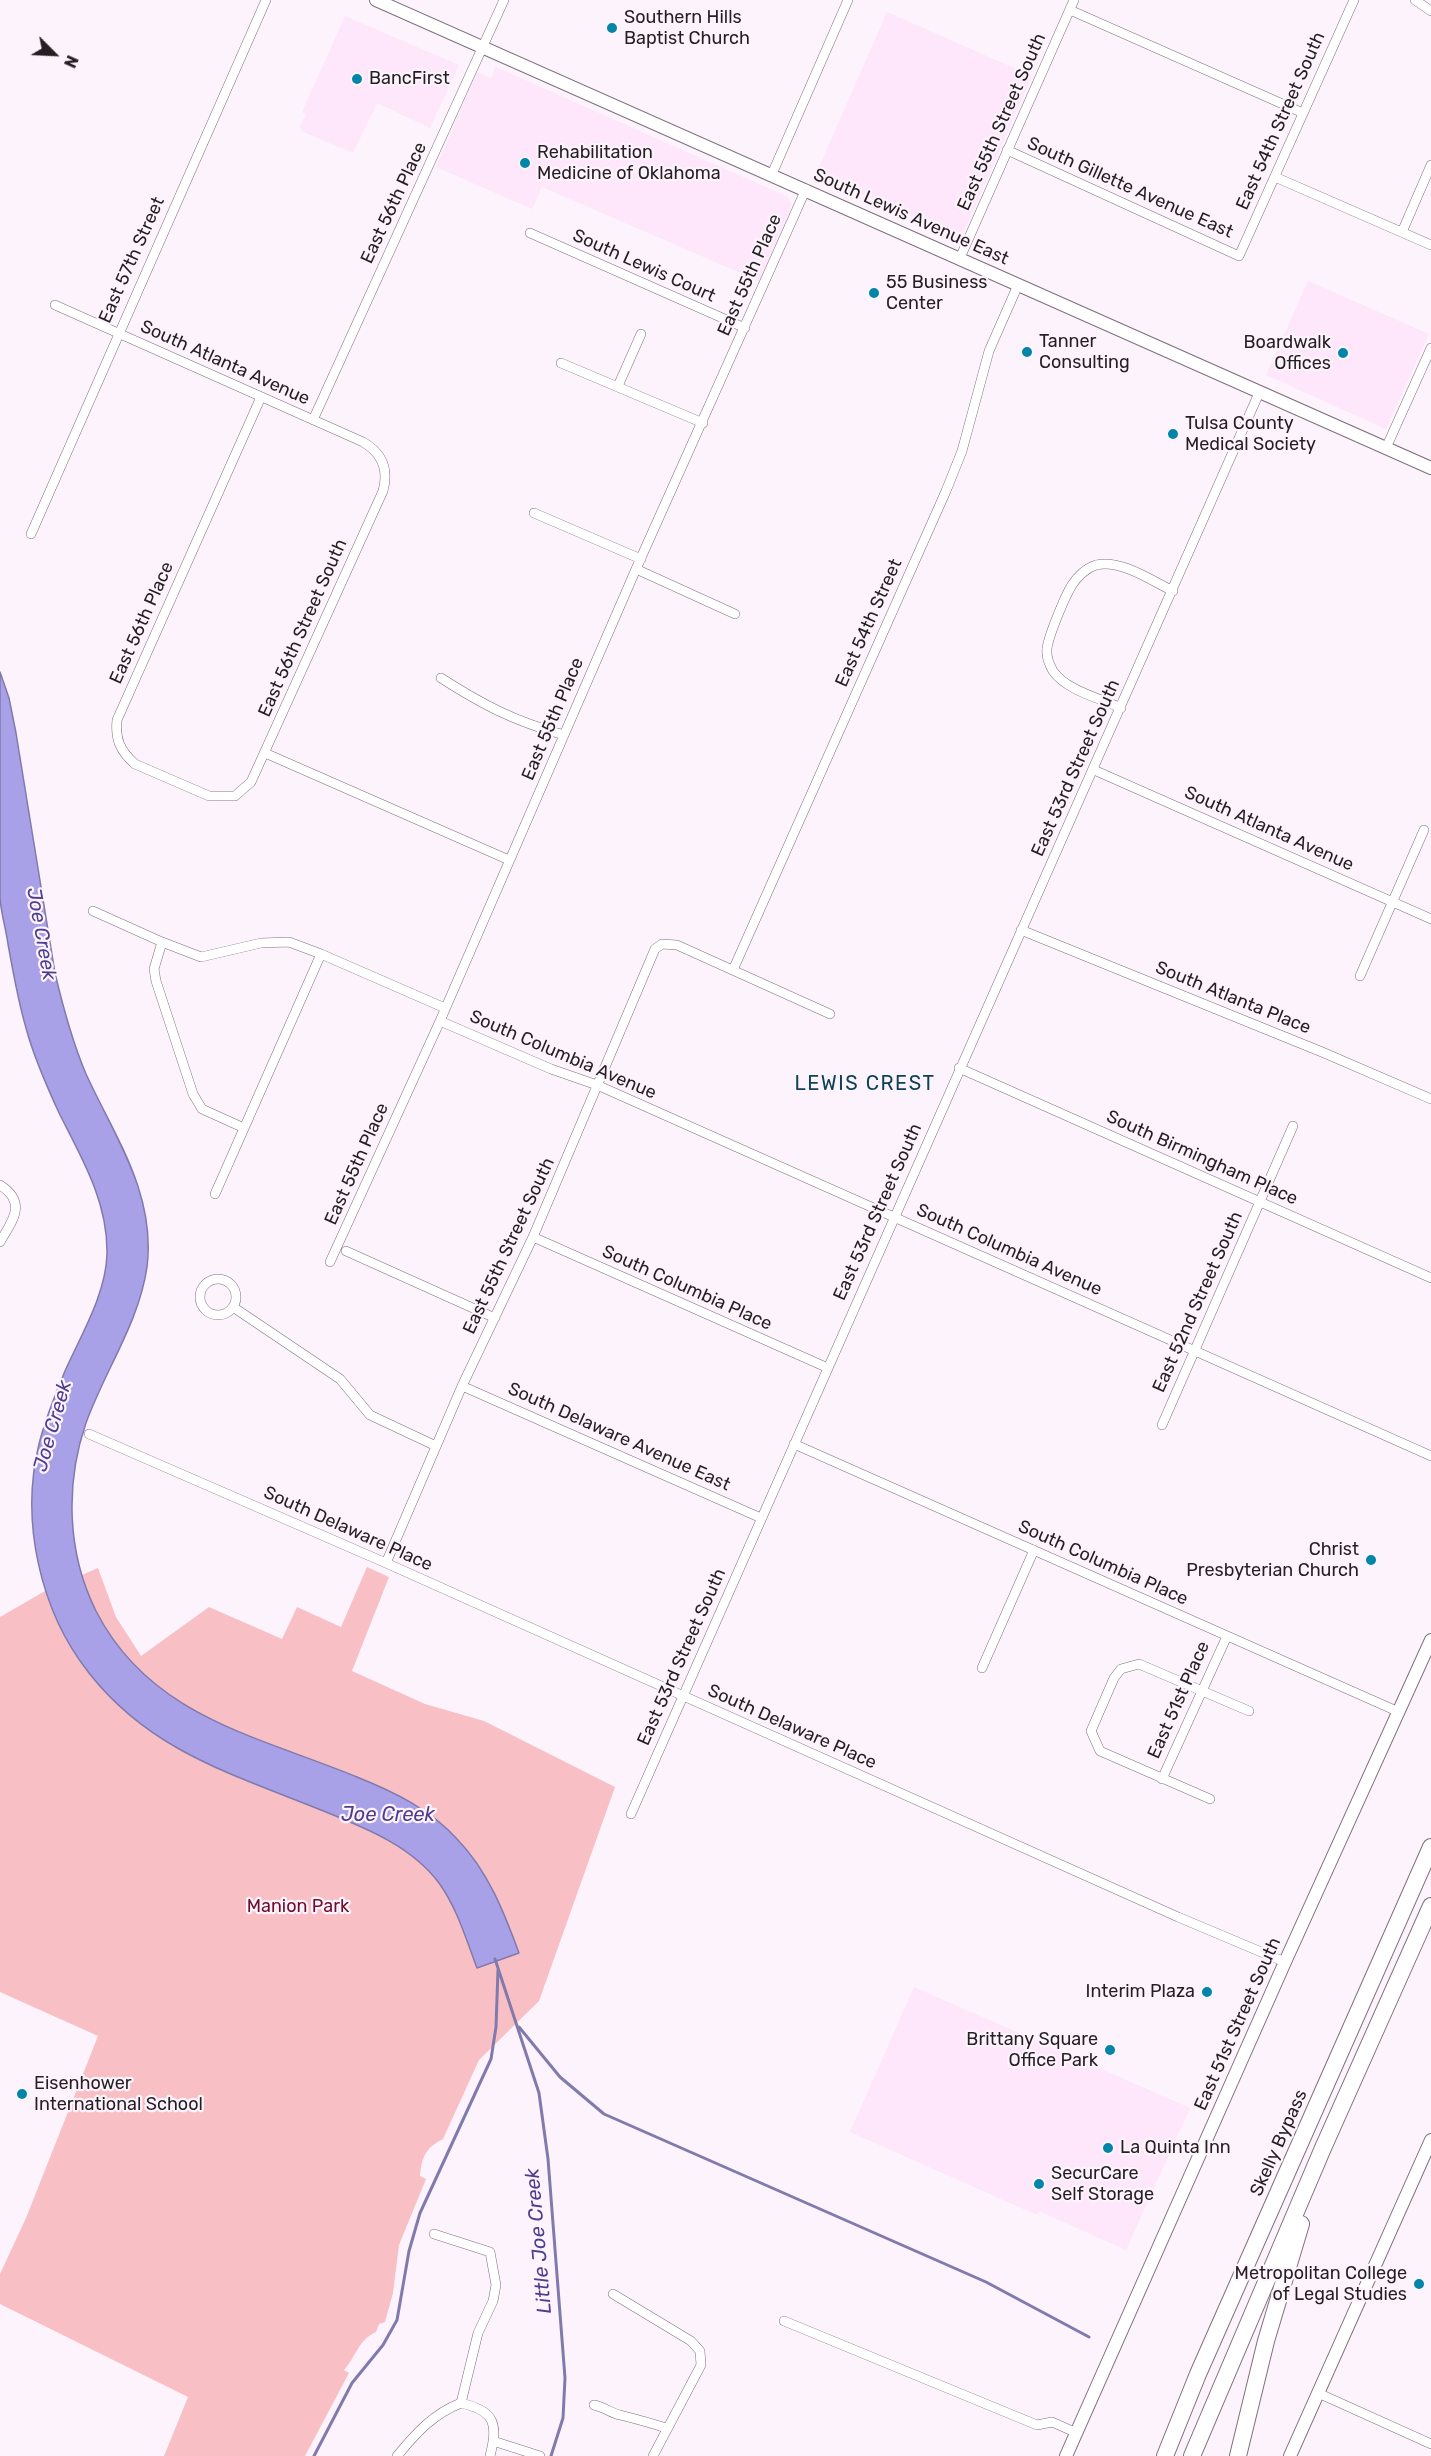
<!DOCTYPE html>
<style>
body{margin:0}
#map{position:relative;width:1431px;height:2456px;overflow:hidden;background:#fdf3fc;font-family:Rubik,sans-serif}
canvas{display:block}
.north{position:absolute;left:24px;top:24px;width:60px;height:60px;-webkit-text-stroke:4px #fdf3fc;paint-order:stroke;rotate:114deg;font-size:16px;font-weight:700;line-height:24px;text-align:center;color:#251f24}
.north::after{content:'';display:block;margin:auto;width:21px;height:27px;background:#251f24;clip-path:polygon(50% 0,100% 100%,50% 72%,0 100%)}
</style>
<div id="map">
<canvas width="1431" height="2456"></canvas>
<div class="north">N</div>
</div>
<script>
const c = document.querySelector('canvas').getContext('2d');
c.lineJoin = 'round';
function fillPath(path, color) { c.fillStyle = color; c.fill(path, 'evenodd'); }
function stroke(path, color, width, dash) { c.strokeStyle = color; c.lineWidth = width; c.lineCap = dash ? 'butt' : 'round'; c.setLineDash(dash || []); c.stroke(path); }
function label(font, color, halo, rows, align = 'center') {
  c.font = font + ' Rubik,sans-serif'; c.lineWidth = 4.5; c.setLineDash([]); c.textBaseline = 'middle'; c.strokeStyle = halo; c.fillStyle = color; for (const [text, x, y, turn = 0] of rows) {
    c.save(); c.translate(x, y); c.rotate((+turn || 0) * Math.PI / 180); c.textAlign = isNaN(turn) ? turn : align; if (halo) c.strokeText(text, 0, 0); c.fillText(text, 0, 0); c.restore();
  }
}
fillPath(new Path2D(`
 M887,12L1032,76L961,238L816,174Z
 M345,16L459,65L430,128L377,103L353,153L303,132L300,127L306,114L302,112Z
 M496,67L788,197L791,204L790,210L759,281L542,187L532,209L436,167L477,72L491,78Z
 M1308,281L1429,334L1386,429L1266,375Z
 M914,1987L1190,2108L1126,2250L1039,2211L1037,2215L850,2132Z`), '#fee6fb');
fillPath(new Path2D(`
 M367,1567L389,1577L352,1671L425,1704L484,1721L615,1787L539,2001L479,2060L443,2139C425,2148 422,2157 420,2176L426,2179L399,2245L393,2293L385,2322L379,2324L376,2332C358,2340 356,2357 344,2370L349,2373L305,2456H164L188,2397L0,2304V2274L26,2218L98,2036L0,1992V1617L45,1591L98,1568L116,1617L141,1656L209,1607L282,1639L297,1607L341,1627Z`), '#f8c0c5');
const water = new Path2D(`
 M0,672L9,698L16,733L55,973C63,1007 72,1041 86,1074C115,1137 156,1194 147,1267C139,1323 105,1370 86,1423C65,1484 67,1553 96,1611C150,1717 258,1736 357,1777C394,1792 430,1809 457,1839C488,1871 504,1912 519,1953L477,1968C466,1939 457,1908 439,1883C411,1845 363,1827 321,1810C232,1774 150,1751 89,1673C40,1611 20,1521 39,1444C45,1419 55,1395 65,1371C81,1335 106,1294 107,1254C108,1203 83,1160 60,1115C47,1087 34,1058 26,1028C18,1001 13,972 8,944C6,929 1,913 0,898C0,875 0,851 0,828C0,776 0,724 0,672Z`);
fillPath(water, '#a8a1e8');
stroke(water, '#817aad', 1.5);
stroke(new Path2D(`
 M495,1959L539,2093L548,2159L565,2378L563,2418L551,2456
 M519,2027L560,2077L604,2114L986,2282L1089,2337
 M314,2456L352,2383L383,2345L397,2320L409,2251L420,2213L491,2059L496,2027L498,1970`), '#817aad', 3);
const street = new Path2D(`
 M1415,0L1431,11
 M1070,10L1303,113
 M1007,150L1239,256L1354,0
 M772,174L848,0
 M1275,177L1431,245
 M1402,232L1431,165
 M530,233L745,328
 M960,258L1074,0
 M55,305L363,442C382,453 389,469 383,491L251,782L235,796H209L135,764C120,751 115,739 117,720L261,397
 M561,363L703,423
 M618,386L641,334
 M313,420L504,0
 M1386,448L1431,348
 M534,513L641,559
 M31,534L266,0
 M636,569L735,614
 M441,678C485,706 514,721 564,735
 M1121,708C1100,698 1067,691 1053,671C1049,664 1046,657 1047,649C1048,637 1065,596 1072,585C1077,577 1086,568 1096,565C1121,559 1152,581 1173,591
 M265,753L509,860
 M1094,770L1431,919
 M93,911L162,942L201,957L261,943L289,942L321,954L445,1008
 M1021,930L1322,1052L1431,1099
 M162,942L154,969L156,981L193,1094L202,1109L244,1128
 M733,970L946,491L962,451L989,351L1018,285
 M1360,976L1424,830
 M440,1021L551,1069L597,1085L1431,1456
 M959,1068L1431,1278
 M0,1185C28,1203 12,1221 0,1242
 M215,1194L321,954
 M533,1237L828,1368
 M346,1251L495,1318
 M330,1262L440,1021L636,569L806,189
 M200 1297a18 18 0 1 1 36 0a18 18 0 1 1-36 0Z
 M233,1307L340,1379L370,1415L436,1446
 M462,1386L761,1518
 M1162,1425L1293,1126
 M89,1434L386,1563L1178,1917L1285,1962
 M794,1444L1399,1712
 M386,1563L462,1386L533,1237L655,949L662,944L677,945L830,1014
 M982,1668L1034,1550
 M1162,1779L1227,1636
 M1210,1799L1100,1751L1091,1731L1114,1678L1121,1669L1139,1664L1249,1711
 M631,1814L1259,393
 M434,2234L490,2252L496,2285L493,2301L478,2333L461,2403
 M613,2294L691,2341L700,2351L701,2365L653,2456
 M784,2321L1037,2425L1052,2422L1077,2433
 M1318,2393L1431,2444
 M594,2405C604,2407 613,2414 620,2415C636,2419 651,2423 666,2428
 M493,2441L540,2456
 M397,2456C416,2433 433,2414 461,2403C496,2411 498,2425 490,2456`);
const secondary = new Path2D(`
 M376,0C728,155 1079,313 1431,468
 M1066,2456L1285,1962L1431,1640
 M1290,2456L1431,2140`);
const highway = new Path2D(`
 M1165,2456L1198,2374L1431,1847
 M1192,2456L1323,2148L1431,1906
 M1238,2456L1266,2341L1301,2224`);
stroke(street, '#7f707d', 10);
stroke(secondary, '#7f707d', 14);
stroke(highway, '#7f707d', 18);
stroke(street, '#fff', 9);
stroke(secondary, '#fff', 12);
stroke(highway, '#fff', 16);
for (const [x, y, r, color] of [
 [612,28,6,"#0285a8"],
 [357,79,6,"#0285a8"],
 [525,163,6,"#0285a8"],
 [874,293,6,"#0285a8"],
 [1027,352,6,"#0285a8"],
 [1343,353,6,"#0285a8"],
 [1173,434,6,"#0285a8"],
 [1371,1560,6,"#0285a8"],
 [1207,1992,6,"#0285a8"],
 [1110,2050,6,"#0285a8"],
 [22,2094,6,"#0285a8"],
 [1108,2148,6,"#0285a8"],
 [1039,2184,6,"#0285a8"],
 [1419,2284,6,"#0285a8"]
]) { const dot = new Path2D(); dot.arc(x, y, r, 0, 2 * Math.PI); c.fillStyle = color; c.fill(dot); stroke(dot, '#fdf3fc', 2); }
label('18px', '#251f24', '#fdf3fc', [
 ["Southern Hills",624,18],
 ["Baptist Church",624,39],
 ["BancFirst",369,79],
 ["Rehabilitation",537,153],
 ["Medicine of Oklahoma",537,174],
 ["55 Business",886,283],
 ["Center",886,304],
 ["Tanner",1039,342],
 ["Consulting",1039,363],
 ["Boardwalk",1331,343,"right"],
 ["Offices",1331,364,"right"],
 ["Tulsa County",1185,424],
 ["Medical Society",1185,445],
 ["Christ",1359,1550,"right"],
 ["Presbyterian Church",1359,1571,"right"],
 ["Interim Plaza",1195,1992,"right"],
 ["Brittany Square",1098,2040,"right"],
 ["Office Park",1098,2061,"right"],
 ["Eisenhower",34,2084],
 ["International School",34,2105],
 ["La Quinta Inn",1120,2148],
 ["SecurCare",1051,2174],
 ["Self Storage",1051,2195],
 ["Metropolitan College",1407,2274,"right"],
 ["of Legal Studies",1407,2295,"right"]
], 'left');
label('18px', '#251f24', '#fdf3fc', [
 ["East 54th Street South",1281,121,-66],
 ["East 55th Street South",1002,122,-66],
 ["South Gillette Avenue East",1130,188,24],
 ["East 56th Place",394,203,-65],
 ["South Lewis Avenue East",911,217,24],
 ["East 57th Street",132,260,-66],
 ["South Lewis Court",644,266,24],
 ["East 55th Place",750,275,-66],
 ["South Atlanta Avenue",225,363,24],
 ["East 56th Place",142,623,-66],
 ["East 54th Street",869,623,-66],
 ["East 56th Street South",303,628,-66],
 ["East 55th Place",553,719,-67],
 ["East 53rd Street South",1076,768,-66],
 ["South Atlanta Avenue",1269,829,24],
 ["South Atlanta Place",1233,998,22],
 ["South Columbia Avenue",563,1055,23],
 ["South Birmingham Place",1202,1158,24],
 ["East 55th Place",357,1164,-66],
 ["East 53rd Street South",878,1212,-66],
 ["East 55th Street South",509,1246,-65],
 ["South Columbia Avenue",1009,1250,24],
 ["South Columbia Place",687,1288,24],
 ["East 52nd Street South",1198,1302,-66],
 ["South Delaware Avenue East",619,1437,24],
 ["South Delaware Place",348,1529,24],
 ["South Columbia Place",1103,1563,24],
 ["East 53rd Street South",682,1657,-66],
 ["East 51st Place",1179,1700,-66],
 ["South Delaware Place",792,1727,24],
 ["East 51st Street South",1238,2024,-66],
 ["Skelly Bypass",1279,2143,-66]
]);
label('18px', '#700c29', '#fdf3fc', [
 ["Manion Park",298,1907]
]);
label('italic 20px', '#4d3e90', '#fdf3fc', [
 ["Joe Creek",41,934,80],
 ["Joe Creek",53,1426,-74],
 ["Joe Creek",388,1815],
 ["Little Joe Creek",539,2241,-95]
]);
c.letterSpacing = '1.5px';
label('20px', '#0e4254', '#fdf3fc', [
 ["LEWIS CREST",865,1084]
]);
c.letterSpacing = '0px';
</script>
